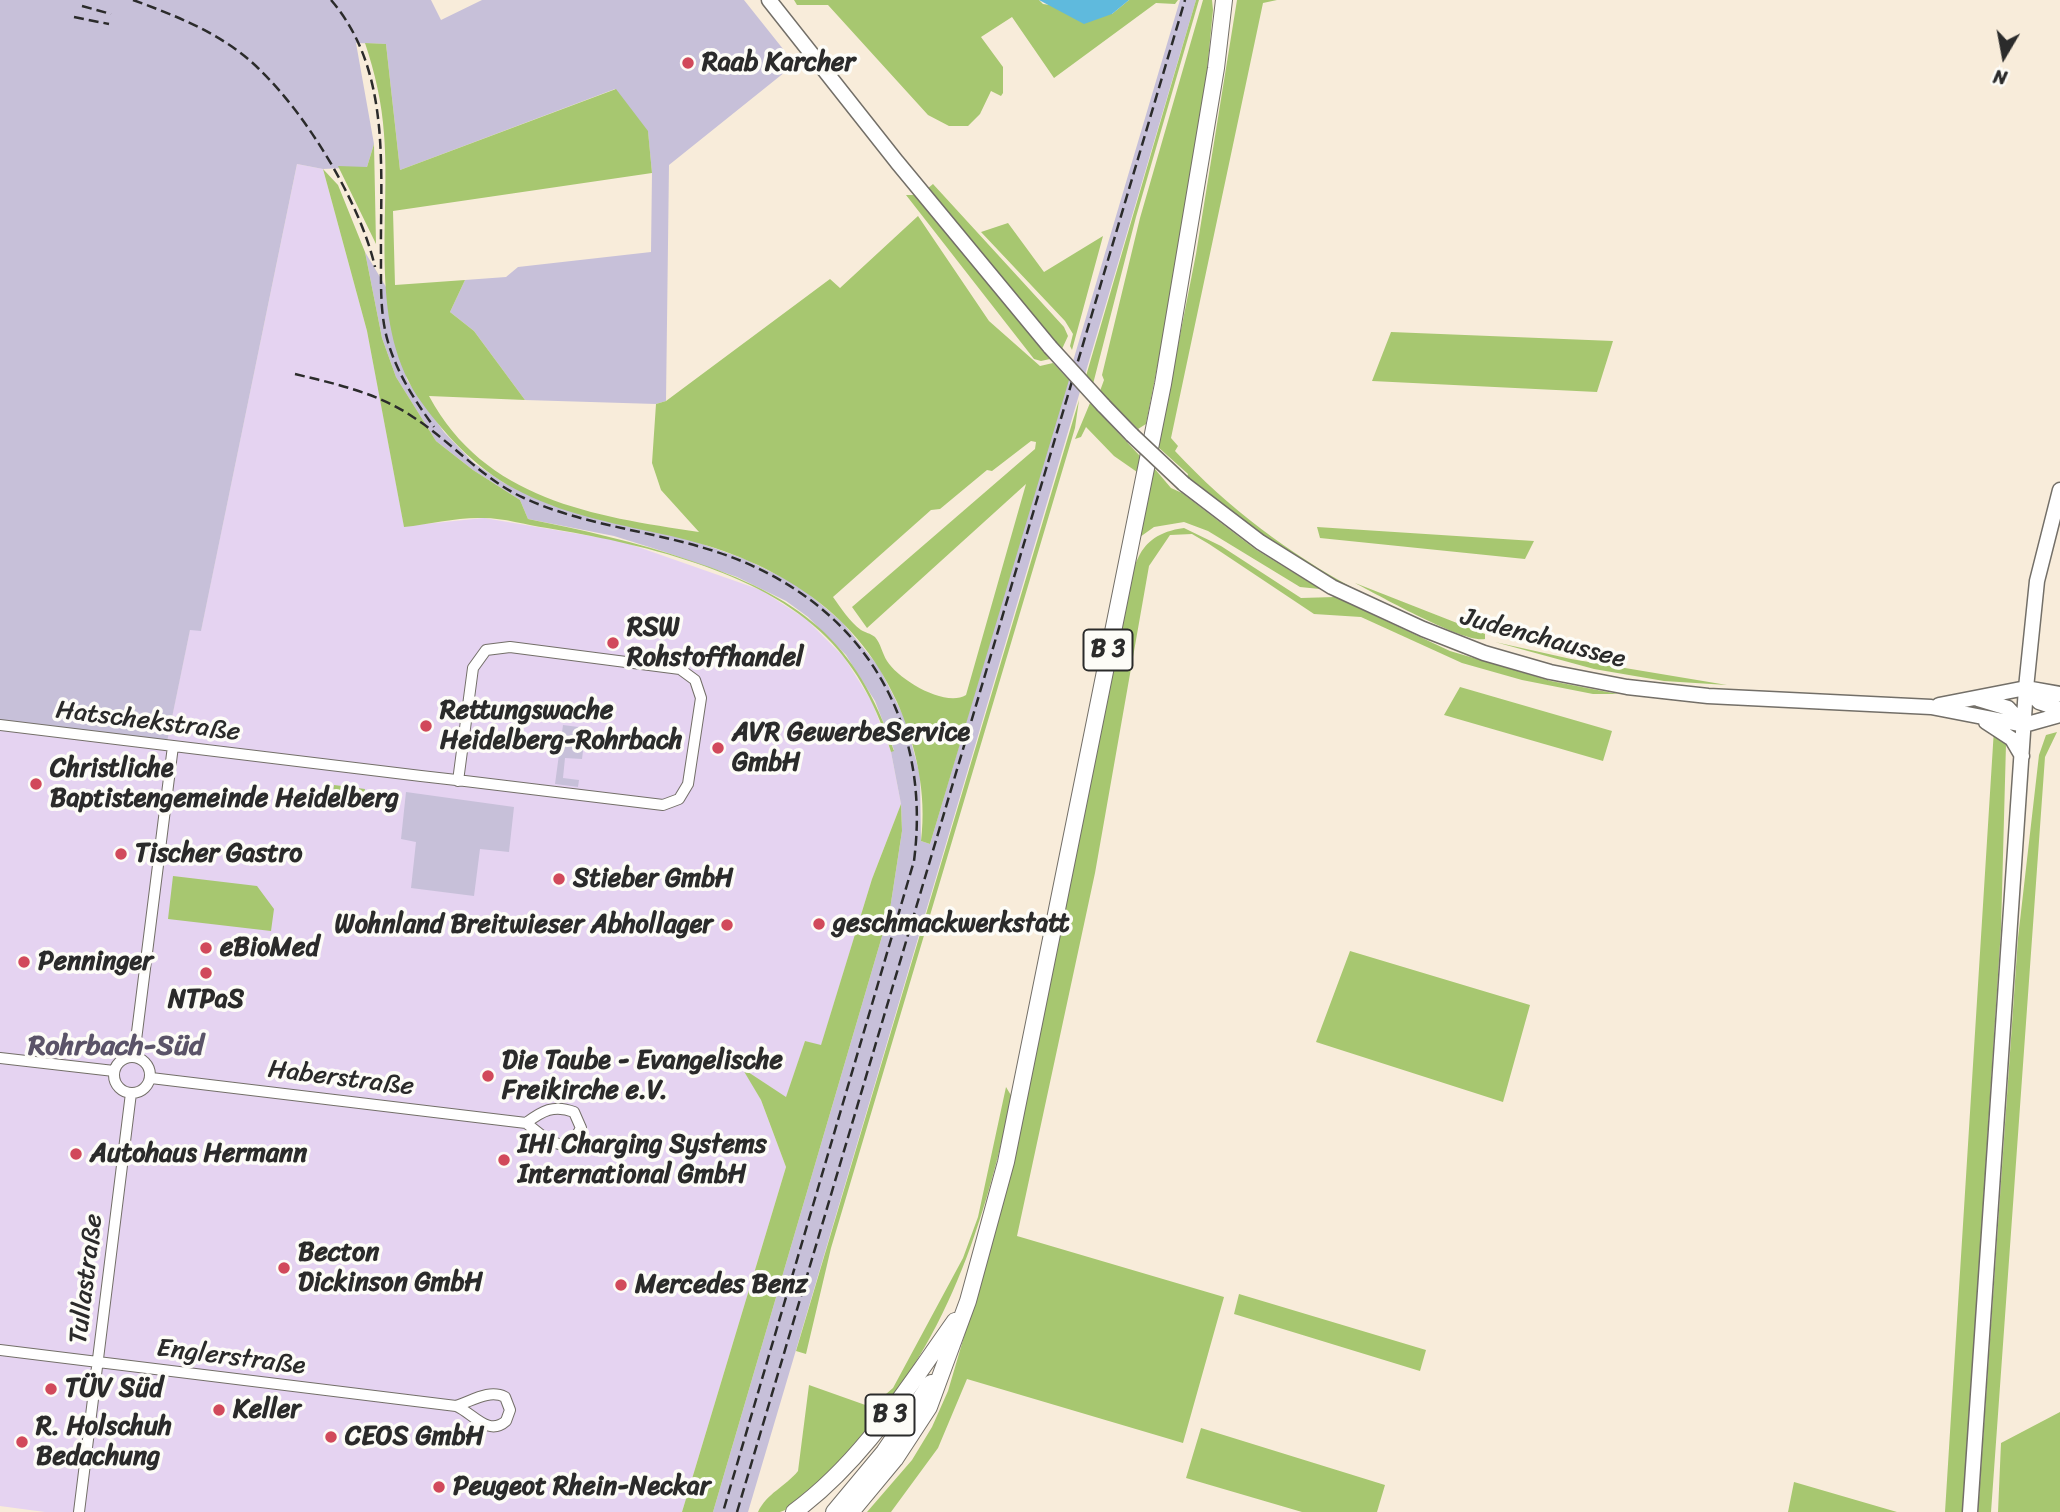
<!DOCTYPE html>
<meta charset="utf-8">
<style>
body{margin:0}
#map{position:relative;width:2060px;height:1512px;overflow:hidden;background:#f8ecda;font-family:Sriracha,sans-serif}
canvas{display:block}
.north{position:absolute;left:1969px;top:21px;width:70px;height:70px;-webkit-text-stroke:5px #fdfcf7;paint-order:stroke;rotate:190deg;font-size:19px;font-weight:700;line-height:28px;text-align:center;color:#2b2b2b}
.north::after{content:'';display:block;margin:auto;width:24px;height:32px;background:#2b2b2b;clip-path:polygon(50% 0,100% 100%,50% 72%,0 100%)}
</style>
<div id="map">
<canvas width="2060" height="1512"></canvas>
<div class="north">N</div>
</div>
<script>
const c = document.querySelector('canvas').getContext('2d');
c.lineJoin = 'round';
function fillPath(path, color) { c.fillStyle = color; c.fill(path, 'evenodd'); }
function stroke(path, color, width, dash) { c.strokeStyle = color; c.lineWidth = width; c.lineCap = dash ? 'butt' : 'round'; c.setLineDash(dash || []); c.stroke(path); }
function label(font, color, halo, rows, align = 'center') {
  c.font = font + ' Sriracha,sans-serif'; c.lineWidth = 7; c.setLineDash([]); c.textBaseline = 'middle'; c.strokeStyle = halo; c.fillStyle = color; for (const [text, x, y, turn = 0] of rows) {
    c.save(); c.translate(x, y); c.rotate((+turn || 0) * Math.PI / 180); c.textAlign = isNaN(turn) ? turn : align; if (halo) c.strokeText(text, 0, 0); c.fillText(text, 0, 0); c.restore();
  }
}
fillPath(new Path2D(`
 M297,164L323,169L367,331L404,526L484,518L621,541L761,590L806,619L844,657L872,702L891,752L901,804L872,879L821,1046L805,1041L786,1098L744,1069L761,1100L786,1167L682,1512H45L0,1506V720L167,741L190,629L201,630Z`), '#e5d3f1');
fillPath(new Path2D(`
 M0,0H431L441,20L482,0H744L795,64L669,165L666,401L656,404L525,400L474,331L450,312L465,280L506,277L518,267L651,252L652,173L648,132L615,89L400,170L386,44L356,43L374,144L367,167L323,169L297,164L201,631L190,630L167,742L0,720Z
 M1180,0H1196L748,1512H713L890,909L902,831L901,804L891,752L894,750L875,701L846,655L808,617L786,601L737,577L665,552L614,536L528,519L520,500L473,470L436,441L396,377L382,338L365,252L386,287L407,380L444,432L474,463L504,483L551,505L694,541L745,559L798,585L842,622L879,667L905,719L920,775L921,841L930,844Z
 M563,725L586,728L582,759L565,758L563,778L579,780L578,787L555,784Z
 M406,792L514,807L509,852L480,849L474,896L411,888L416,842L401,839Z`), '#c7c0d9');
fillPath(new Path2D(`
 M794,0H1039L1043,4L1112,14L1129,0H1178L1175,4L1156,3L1054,78L1012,17L981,37L1003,67V93L1001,96L991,91L980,114L968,126H949L928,115L828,5H797Z
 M1196,0H1199L1136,217L1093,384L1086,376Z
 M1203,0H1212L1213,10L1199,153L1146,424L1138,429L1100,391L1104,380L1102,375L1140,218Z
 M1237,0H1277L1263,3L1171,438L1178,446L1175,451C1281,565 1420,634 1570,669L1504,657L1359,596L1286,553L1187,477L1188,474L1158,447L1196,254Z
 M365,43L386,44L400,170L616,89L648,131L652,173L393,211L395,285L465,280L450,312L474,331L525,400L429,396C485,500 593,516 699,532L661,490L652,463L656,404L666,401L830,279L840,288L918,216L989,321L1040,366L1053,363L1069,380L930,844L921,841C927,793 916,745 897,702C855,607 768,558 671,536C622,525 569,516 523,493C481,473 449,440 422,403C367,327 391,221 384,134C382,103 375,73 365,43ZM1031,441L1036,442L1035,449L852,607L867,628L1026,484L966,695C945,708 898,679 887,661C882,653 881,644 875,637C870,633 866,633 861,630C850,622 841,608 833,597L931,510L940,509L987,470L992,471Z
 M374,144L376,244L338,166L367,167Z
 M323,169L338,185L365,252L382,338L396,377L436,441L473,470L520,500L528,519C583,530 636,542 689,560C798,596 857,639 894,751L891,752C878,709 858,669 826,637C760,570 637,543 547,528C526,525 504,518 483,518C458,517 430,524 404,527L367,331Z
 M933,184L1064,327L1068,336L1062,349L927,189Z
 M906,195H914L1050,359L1041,361L1034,359Z
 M1008,223L1044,272L1103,236L1072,350L1070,346L1073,334L1065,321L981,232Z
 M1391,332L1613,341L1597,392L1372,381Z
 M1079,400L1075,428L831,1248L806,1354L796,1351Z
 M1090,403L1140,456L1137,472L1114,456L1086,427L1081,437L1075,439Z
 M1154,468L1171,488L1182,493L1255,549L1320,589L1300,587L1208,531L1184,522L1154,527L1140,537Z
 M1317,527L1534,541L1525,559L1320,538Z
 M1184,528L1221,546L1301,598L1335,597L1450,651L1551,681L1618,694H1593L1522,680L1462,663L1361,617L1314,614L1209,544L1192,534L1170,535L1149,566L1095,873L1017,1236L1224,1297L1183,1443L967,1379L938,1448L891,1512H867L912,1460L932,1427L948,1391L996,1228L1016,1145L1123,611C1135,569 1133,535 1184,528Z
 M1355,583L1485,634V639C1465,644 1378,595 1355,583Z
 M1495,642L1571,659L1727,685L1664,681L1594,669Z
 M1460,687L1612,731L1603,761L1444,715Z
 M1994,729L2006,744L2001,929L1963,1512H1945Z
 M2057,732L2045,757L1991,1512H1978L2018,938L2039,755L2046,735Z
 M334,785L365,789L363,806L332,803Z
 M901,804L902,831L890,909L713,1512H682L786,1167L761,1100L742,1068L786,1097L805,1041L821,1045L872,879Z
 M173,876L257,886L274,909L271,931L168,919Z
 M1350,951L1530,1005L1503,1102L1316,1042Z
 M1006,1087L1012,1097C980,1241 943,1351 840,1461C827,1475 798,1507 780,1512C773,1512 765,1512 758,1512C767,1493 785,1487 798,1471L809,1385L871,1407L893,1388L963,1258L978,1217Z
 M1239,1294L1426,1350L1420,1371L1234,1314Z
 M2060,1412V1512H1998L2001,1443Z
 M1201,1428L1385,1485L1377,1512H1302L1186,1478Z
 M1794,1482L1897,1512H1788Z`), '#a7c770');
fillPath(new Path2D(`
 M1039,0H1129L1112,14L1084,24Z`), '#5fbadd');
const street = new Path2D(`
 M0,725L421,776L465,781L663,805L679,799L688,784L701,698L695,680L680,669L510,647L486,650L473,668L458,781
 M134,1056L173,746
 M114 1075a18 18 0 1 1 36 0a18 18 0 1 1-36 0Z
 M0,1058L114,1071
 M151,1078L526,1123C542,1135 550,1146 571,1145L581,1128L574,1112C554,1104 542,1111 526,1123
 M0,1350L456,1406C473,1413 488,1437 506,1421L510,1410L505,1397C489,1389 472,1401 456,1406
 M79,1512L131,1093`);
const secondary = new Path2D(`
 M769,0L897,162L1050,347
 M1103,405L1132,435
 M1184,484L1260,542L1332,587L1423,629L1484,653L1550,672L1627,687L1708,696L1931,707L2024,725L2060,715
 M2026,688L2039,702L2060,709
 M1978,699L2008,708L2024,725
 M1939,705L2026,688L2060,694
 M1986,722L2012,739L2022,756
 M1970,1512L2026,688L2037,581L2060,490`);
const primary = new Path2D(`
 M794,1512C863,1461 906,1390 955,1321
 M834,1512L884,1452L931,1383
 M851,1512L895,1459L929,1407L968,1301L1006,1162L1163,384L1216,68L1224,0`);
stroke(street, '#736f68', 12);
stroke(secondary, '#736f68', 17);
stroke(primary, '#736f68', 18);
stroke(street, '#fff', 10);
stroke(secondary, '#fff', 14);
stroke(primary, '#fff', 16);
stroke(new Path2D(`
 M133,0C177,16 225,35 259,69C307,115 360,202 375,267
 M331,0C392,71 380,169 381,257C381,285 380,315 388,342C397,373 415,401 434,427
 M82,6L111,14
 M74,17L109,24
 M295,374C336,384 378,393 413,417C452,442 482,479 524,498C585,526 654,531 717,552C856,598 933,714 914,861L723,1512
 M737,1512L1185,0`), '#2b2b2b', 2.5, [10, 5]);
const secondaryBridge = new Path2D(`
 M1050,347L1103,405
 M1132,435L1184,484`);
stroke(secondaryBridge, '#736f68', 17, []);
stroke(secondaryBridge, '#fff', 14);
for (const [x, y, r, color] of [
 [688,63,7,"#d1495b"],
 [613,643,7,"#d1495b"],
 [426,726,7,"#d1495b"],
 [718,748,7,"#d1495b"],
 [36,784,7,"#d1495b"],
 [121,854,7,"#d1495b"],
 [559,879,7,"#d1495b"],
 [819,924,7,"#d1495b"],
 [727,925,7,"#d1495b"],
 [206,948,7,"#d1495b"],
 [24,962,7,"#d1495b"],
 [206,973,7,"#d1495b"],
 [488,1076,7,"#d1495b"],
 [76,1154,7,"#d1495b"],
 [504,1160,7,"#d1495b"],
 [284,1268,7,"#d1495b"],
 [621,1285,7,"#d1495b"],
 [51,1389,7,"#d1495b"],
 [219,1410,7,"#d1495b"],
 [331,1437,7,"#d1495b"],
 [22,1442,7,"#d1495b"],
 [439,1487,7,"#d1495b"]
]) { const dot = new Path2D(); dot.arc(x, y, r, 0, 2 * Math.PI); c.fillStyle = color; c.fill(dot); stroke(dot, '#fdfcf7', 2.5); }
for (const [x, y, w] of [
 [1108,650,49],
 [890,1415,49]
]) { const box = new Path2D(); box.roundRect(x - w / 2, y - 20.5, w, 41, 5); c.fillStyle = '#fdfcf7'; c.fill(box); stroke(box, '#2b2b2b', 2); }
label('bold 24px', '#2b2b2b', null, [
 ["B 3",1108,650],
 ["B 3",890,1415]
]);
label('bold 26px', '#2b2b2b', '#fdfcf7', [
 ["Raab Karcher",702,63],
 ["RSW",627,628],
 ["Rohstoffhandel",627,658],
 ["Rettungswache",440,711],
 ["Heidelberg-Rohrbach",440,741],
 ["AVR GewerbeService",732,733],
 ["GmbH",732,763],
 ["Christliche",50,769],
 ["Baptistengemeinde Heidelberg",50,799],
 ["Tischer Gastro",135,854],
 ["Stieber GmbH",573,879],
 ["geschmackwerkstatt",833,924],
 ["Wohnland Breitwieser Abhollager",713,925,"right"],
 ["eBioMed",220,948],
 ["Penninger",38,962],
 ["NTPaS",206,1000,"center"],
 ["Die Taube - Evangelische",502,1061],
 ["Freikirche e.V.",502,1091],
 ["IHI Charging Systems",518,1145],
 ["International GmbH",518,1175],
 ["Autohaus Hermann",90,1154],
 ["Becton",298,1253],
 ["Dickinson GmbH",298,1283],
 ["Mercedes Benz",635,1285],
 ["TÜV Süd",65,1389],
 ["Keller",233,1410],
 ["R. Holschuh",36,1427],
 ["Bedachung",36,1457],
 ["CEOS GmbH",345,1437],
 ["Peugeot Rhein-Neckar",453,1487]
], 'left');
label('26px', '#2b2b2b', '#fdfcf7', [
 ["Judenchaussee",1543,639,15],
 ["Hatschekstraße",148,722,7],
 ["Haberstraße",341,1079,7],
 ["Tullastraße",87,1279,-83],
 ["Englerstraße",231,1358,7]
]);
label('bold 28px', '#5b5468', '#fdfcf7', [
 ["Rohrbach-Süd",116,1047]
]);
</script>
